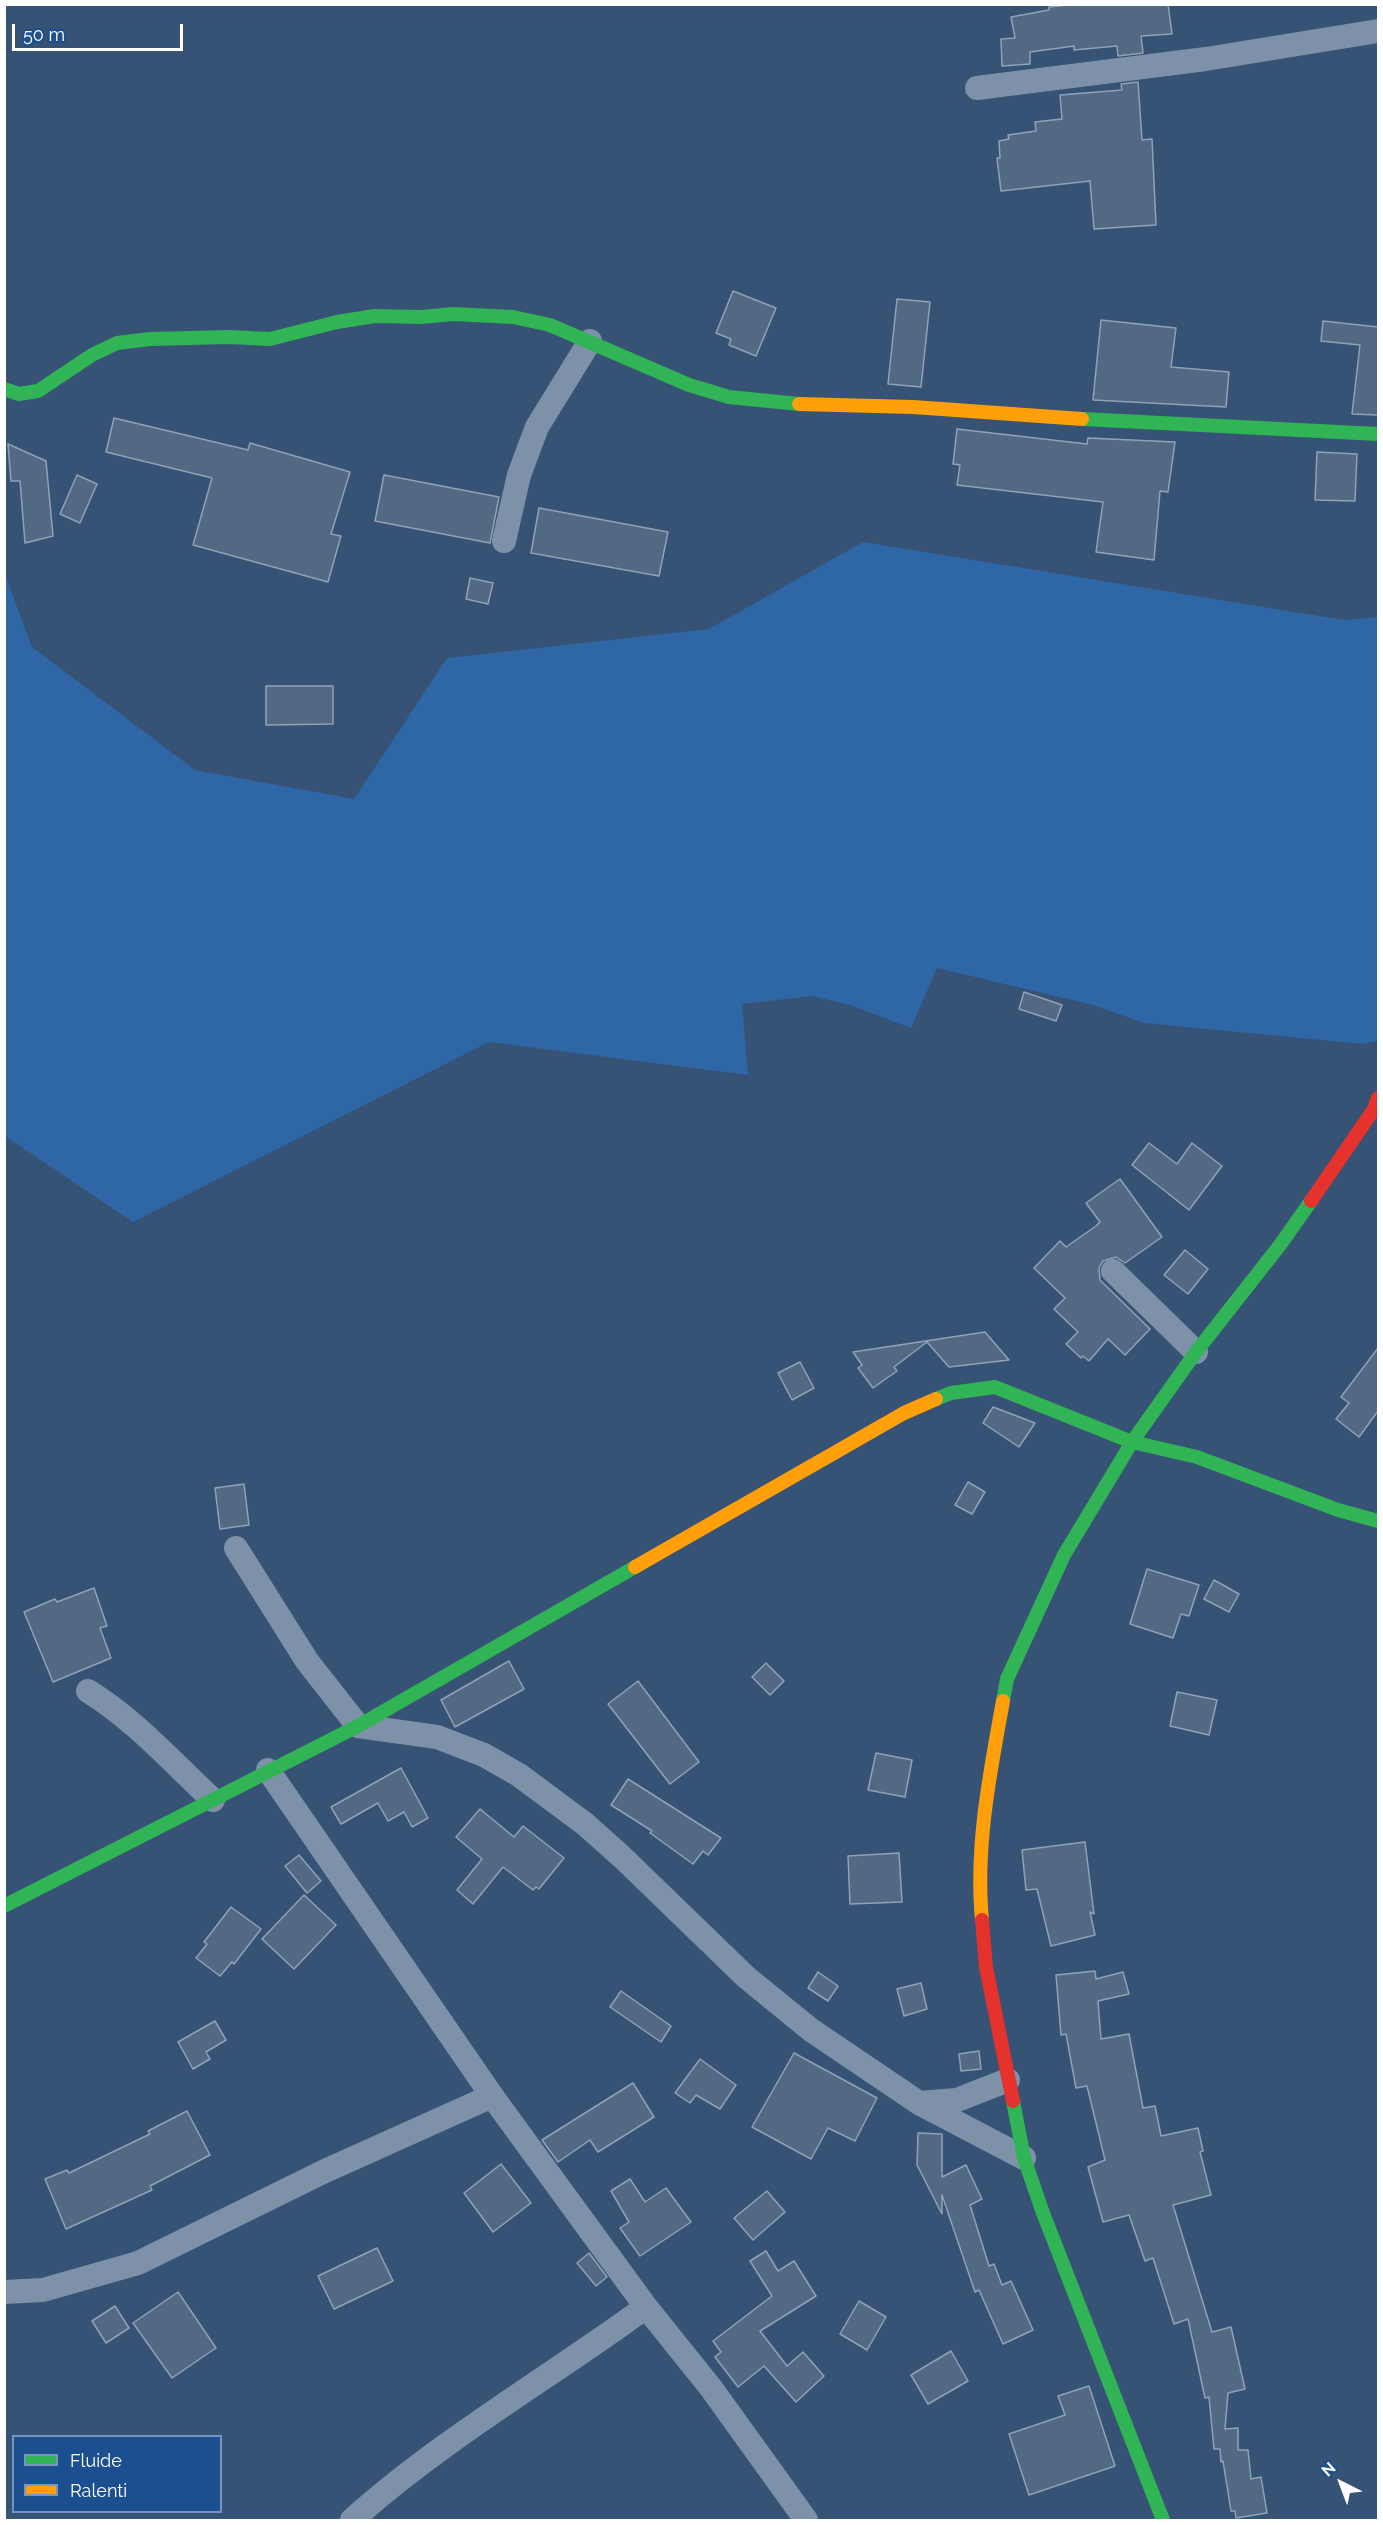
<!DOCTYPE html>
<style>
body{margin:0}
#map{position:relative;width:1383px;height:2525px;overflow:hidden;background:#365274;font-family:Raleway,sans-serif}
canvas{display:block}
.frame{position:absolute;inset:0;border:6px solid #fff;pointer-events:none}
.legend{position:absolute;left:12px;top:2435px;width:210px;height:78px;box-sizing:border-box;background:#1b4f8f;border:2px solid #7695bc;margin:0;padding:8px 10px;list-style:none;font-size:18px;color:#fff}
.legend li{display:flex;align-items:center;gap:12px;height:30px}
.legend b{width:30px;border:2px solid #7695bc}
.north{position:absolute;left:1311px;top:2453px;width:60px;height:60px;-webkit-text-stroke:4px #1b4f8f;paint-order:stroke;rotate:318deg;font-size:16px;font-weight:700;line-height:24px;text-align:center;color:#fff}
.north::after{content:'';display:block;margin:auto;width:21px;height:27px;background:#fff;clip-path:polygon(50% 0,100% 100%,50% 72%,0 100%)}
.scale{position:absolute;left:12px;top:24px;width:171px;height:27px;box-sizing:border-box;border:3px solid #fff;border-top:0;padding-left:8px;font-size:18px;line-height:21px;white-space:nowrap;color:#fff;-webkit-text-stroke:4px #1b4f8f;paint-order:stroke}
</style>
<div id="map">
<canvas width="1383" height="2525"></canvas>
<div class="frame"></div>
<ul class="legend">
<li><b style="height:8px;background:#30b455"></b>Fluide</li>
<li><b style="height:8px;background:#ff9f0a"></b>Ralenti</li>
</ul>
<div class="north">N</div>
<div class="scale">50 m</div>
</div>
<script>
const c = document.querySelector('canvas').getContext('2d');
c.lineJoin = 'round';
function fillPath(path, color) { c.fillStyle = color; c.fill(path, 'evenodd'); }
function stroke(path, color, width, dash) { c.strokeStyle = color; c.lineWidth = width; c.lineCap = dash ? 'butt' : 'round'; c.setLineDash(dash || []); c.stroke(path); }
fillPath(new Path2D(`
 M863,542L1344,620L1378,617V1041L1363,1044L1144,1023L1093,1005L937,968L911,1028L850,1005L812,996L742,1004L748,1075L489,1042L133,1222L5,1136V575L32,647L195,770L354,799L447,658L709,629Z`), '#2f66a5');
const building = new Path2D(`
 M1077,4H1168L1172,34L1141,36L1143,53L1118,56L1117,46L1074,50V46L1030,52V64L1002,66L1001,39L1015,38L1011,17L1049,10V7Z
 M1138,82L1142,140L1152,139L1156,225L1094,229L1090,181L1001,191L997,158H1000L999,141L1009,139L1008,135L1036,131L1035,122L1062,119L1060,95L1122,90L1121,84Z
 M733,291L776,308L756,356L729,345L731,339L716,333Z
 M897,299L930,302L921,387L888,384Z
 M1101,320L1176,328L1171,367L1229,372L1226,407L1093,400Z
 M1323,321L1378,327V415L1352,414L1360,345L1321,341Z
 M114,418L248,450L250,443L350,472L331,534L341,536L328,582L193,545L212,478L106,452Z
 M957,429L1087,444L1088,438L1175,442L1168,492L1160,491L1154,560L1096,552L1103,502L957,485L960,465L953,464Z
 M8,444L46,461L53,536L25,543L20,481H11Z
 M1317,452L1357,454L1355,501L1315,500Z
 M77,475L97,484L80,523L60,514Z
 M384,475L499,497L490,543L375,521Z
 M539,508L668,532L659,576L531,553Z
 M470,578L493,583L488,604L466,599Z
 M266,686H333V724L266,725Z
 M1024,992L1062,1005L1056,1021L1019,1009Z
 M1149,1143L1177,1164L1192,1143L1222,1166L1189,1210L1132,1165Z
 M1120,1179L1162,1237L1125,1263L1116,1257L1103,1261L1099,1268L1100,1280L1150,1329L1125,1355L1108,1339L1089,1361L1083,1356L1081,1358L1066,1344L1078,1332L1054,1309L1065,1298L1034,1268L1060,1241L1066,1247L1096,1226L1100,1222L1086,1203Z
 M1185,1250L1208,1269L1188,1294L1164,1275Z
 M985,1332L1009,1360L949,1367L927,1342L894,1367L897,1371L873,1388L858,1368L862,1365L853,1352Z
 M1378,1348V1411L1359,1437L1336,1419L1349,1403L1341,1397Z
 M800,1362L814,1388L792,1400L778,1373Z
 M993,1407L1035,1423L1019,1447L983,1423Z
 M968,1482L985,1492L972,1514L955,1505Z
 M244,1484L249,1525L220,1529L215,1488Z
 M1147,1569L1199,1585L1189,1616L1181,1614L1173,1638L1130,1624Z
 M1214,1580L1239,1594L1229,1612L1204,1599Z
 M94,1588L107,1626L100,1628L111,1658L53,1682L24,1612L55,1599L57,1602Z
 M509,1661L524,1689L455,1727L441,1700Z
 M766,1663L784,1681L770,1695L752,1677Z
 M638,1681L699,1762L670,1784L608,1704Z
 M1177,1692L1217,1700L1209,1735L1170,1726Z
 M876,1753L912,1760L905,1797L868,1790Z
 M401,1768L428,1818L412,1827L404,1812L388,1821L378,1803L341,1824L331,1807Z
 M628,1779L721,1838L708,1855L703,1851L693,1864L650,1833L652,1831L611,1805Z
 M480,1809L514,1837L523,1826L564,1858L539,1889L536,1887L533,1890L503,1867L473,1904L457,1890L482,1859L456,1837Z
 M1085,1842L1094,1914L1090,1912L1095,1935L1051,1946L1037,1889L1026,1890L1022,1850Z
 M899,1853L902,1902L850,1904L848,1856Z
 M299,1855L321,1881L307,1893L285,1866Z
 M304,1895L336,1925L294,1969L262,1939Z
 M231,1907L261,1929L234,1964L232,1962L220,1976L196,1958L207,1944L204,1942Z
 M1095,1971L1096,1979L1123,1972L1129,1994L1098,2001L1101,2039L1129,2034L1143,2108L1155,2106L1161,2136L1198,2128L1203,2151L1200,2152L1211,2195L1173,2205L1212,2332L1231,2327L1245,2389L1228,2393L1225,2429L1238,2428V2450H1248L1251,2479L1261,2477L1267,2513L1236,2518L1235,2511H1231L1223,2461L1221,2462L1220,2449H1214L1209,2397L1205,2398L1188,2319L1174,2324L1153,2258L1145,2261L1129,2215L1103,2222L1088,2167L1105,2160L1087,2086L1076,2088L1066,2034L1061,2035L1056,1975Z
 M818,1972L838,1986L828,2001L808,1988Z
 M921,1983L927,2009L904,2016L897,1989Z
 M621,1991L671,2026L661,2042L610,2007Z
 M215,2021L226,2040L206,2052L210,2059L193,2069L178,2042Z
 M979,2051L981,2069L961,2071L959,2054Z
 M794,2053L877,2098L855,2141L828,2128L811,2159L752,2127Z
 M700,2059L736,2085L720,2109L696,2095L690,2103L675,2093Z
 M633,2083L654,2117L598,2152L590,2140L558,2162L542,2140Z
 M187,2111L210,2155L150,2186L152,2190L66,2229L45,2179L67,2170L69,2173L150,2134L148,2131Z
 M918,2133L942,2134V2177L966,2165L982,2199L970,2205L989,2266L994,2264L1002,2285L1011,2281L1033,2330L1003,2344L979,2290L975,2292L942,2195V2214L917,2165Z
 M501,2164L531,2203L493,2232L464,2193Z
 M630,2179L645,2202L666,2188L691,2222L640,2256L620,2228L629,2222L611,2191Z
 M767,2191L785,2212L753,2240L734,2218Z
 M377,2248L393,2281L334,2309L318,2276Z
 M766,2251L778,2271L794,2261L816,2296L760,2331L787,2366L803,2352L824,2376L796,2402L764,2366L738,2387L715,2357L721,2352L713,2341L772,2296L750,2261Z
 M589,2253L607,2277L596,2286L577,2263Z
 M178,2292L216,2348L172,2378L133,2323Z
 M859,2301L886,2317L867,2350L840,2334Z
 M115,2306L129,2328L106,2343L92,2321Z
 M951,2351L968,2381L928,2404L911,2375Z
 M1089,2386L1115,2466L1029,2495L1009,2434L1065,2415L1058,2396Z`);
fillPath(building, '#526984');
stroke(building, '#92a2b6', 1.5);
stroke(new Path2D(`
 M977,88L1206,59L1378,31
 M504,541L519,475L537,427L590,341
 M1113,1271L1196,1352
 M236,1548L307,1661L358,1726L437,1737L484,1755L519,1775L585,1824L622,1857L746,1977L811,2030L919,2103L1024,2158
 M88,1691C135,1720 172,1762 213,1800
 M268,1770L492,2096
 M919,2103L957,2100L1008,2080
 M4,2292L43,2290L138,2263L325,2171L492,2096L646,2307
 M352,2520C441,2440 549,2378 646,2307L711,2388L806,2520`), '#7d92a8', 24);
stroke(new Path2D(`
 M4,389L19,394L38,391L92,355L117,343L150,339L229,337L270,339L337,322L375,316L421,317L453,314L513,317L550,325L689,385L729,397L799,404
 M1082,419L1378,434
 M936,1399L951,1393L995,1387L1132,1442L1197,1457L1338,1510L1378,1521
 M1003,1701L1007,1679L1064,1555L1132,1442L1196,1352L1280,1245L1311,1201
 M4,1906L358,1726L635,1567
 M1013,2101L1024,2158L1043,2213L1163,2520`), '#30b455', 14);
stroke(new Path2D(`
 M799,404L913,407L1082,419
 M635,1567L904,1413L936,1399
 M982,1920C975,1847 990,1773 1003,1701`), '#ff9f0a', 14);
stroke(new Path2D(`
 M1311,1201L1374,1109L1378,1098
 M982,1920L986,1967L1013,2101`), '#e5322d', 14);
</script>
